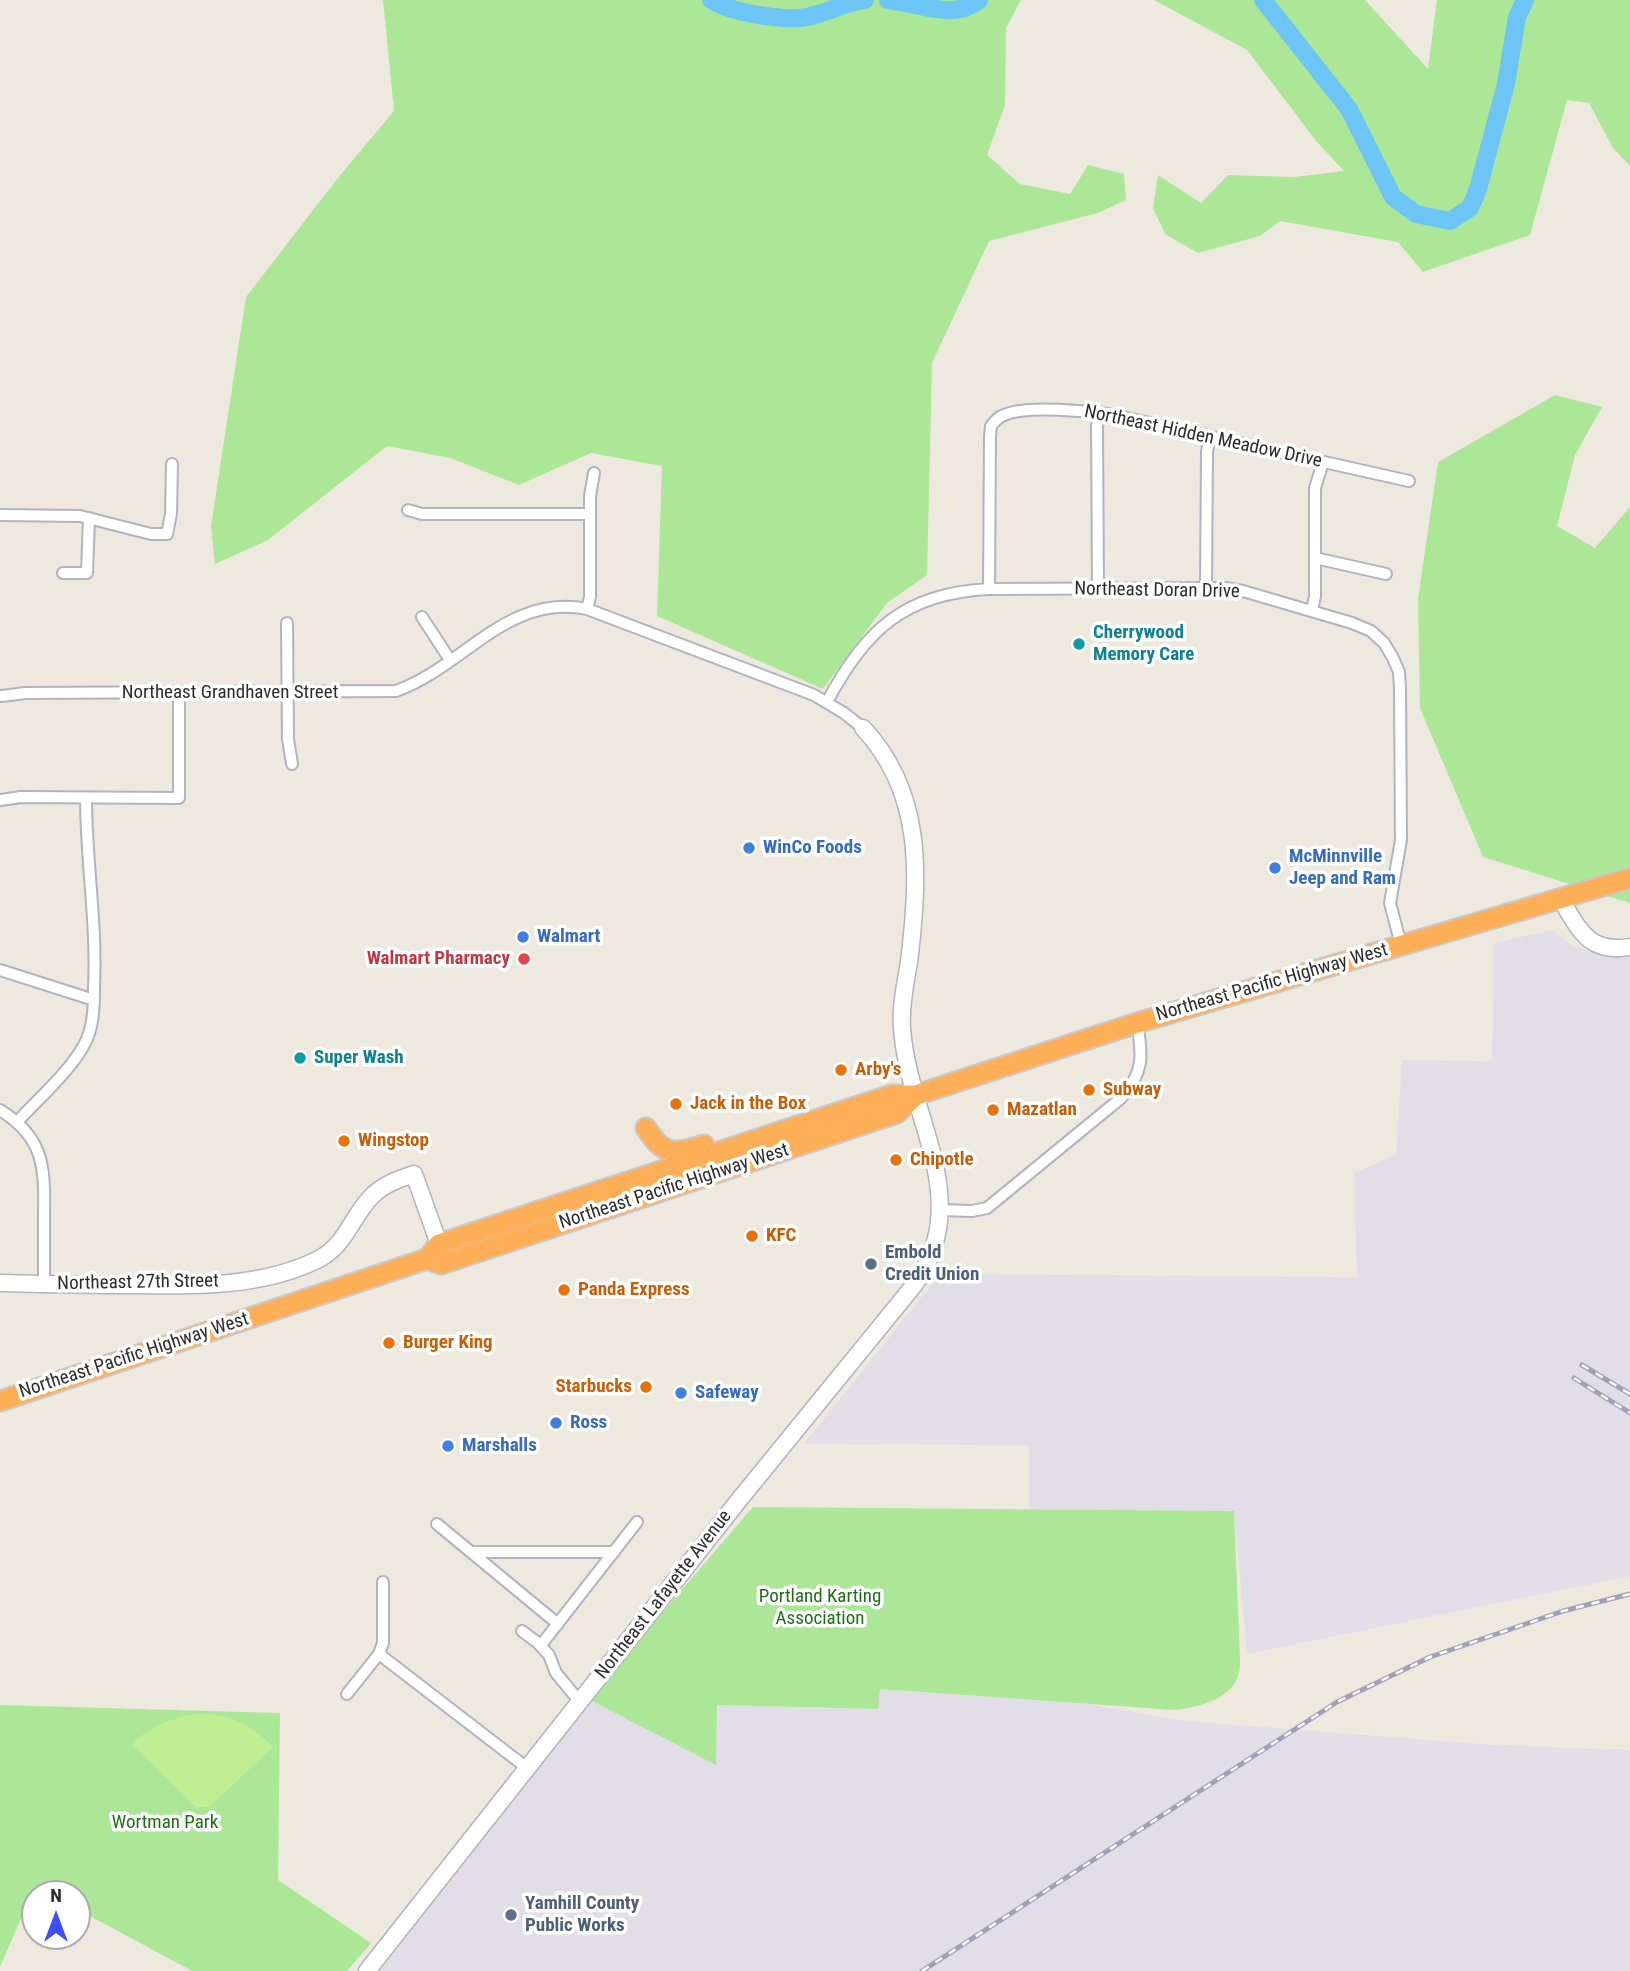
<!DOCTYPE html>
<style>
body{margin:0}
#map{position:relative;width:1630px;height:1971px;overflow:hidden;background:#eee9de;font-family:"Roboto Condensed",sans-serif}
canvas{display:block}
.north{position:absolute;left:21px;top:1880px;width:70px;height:70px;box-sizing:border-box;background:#fff;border:2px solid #ababab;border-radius:50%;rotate:0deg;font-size:19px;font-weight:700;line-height:28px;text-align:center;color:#2c2c2c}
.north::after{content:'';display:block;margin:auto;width:24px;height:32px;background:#3a4dff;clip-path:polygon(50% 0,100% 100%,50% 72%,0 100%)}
</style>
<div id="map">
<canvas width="1630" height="1971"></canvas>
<div class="north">N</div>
</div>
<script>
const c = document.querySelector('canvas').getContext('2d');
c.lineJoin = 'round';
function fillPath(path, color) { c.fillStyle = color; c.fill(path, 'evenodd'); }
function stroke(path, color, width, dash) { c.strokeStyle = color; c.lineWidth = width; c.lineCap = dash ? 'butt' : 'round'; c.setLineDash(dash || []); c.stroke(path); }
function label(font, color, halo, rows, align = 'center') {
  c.font = font + ' "Roboto Condensed",sans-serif'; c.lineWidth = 7; c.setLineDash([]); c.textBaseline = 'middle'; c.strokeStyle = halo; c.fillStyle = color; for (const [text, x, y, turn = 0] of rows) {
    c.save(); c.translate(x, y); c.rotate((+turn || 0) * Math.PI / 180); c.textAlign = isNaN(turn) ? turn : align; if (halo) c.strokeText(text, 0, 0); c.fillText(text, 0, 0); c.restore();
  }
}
fillPath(new Path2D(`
 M1552,930L1575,947L1610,957L1630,956V1576L1247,1654L1234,1511L1029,1509V1445L804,1444L940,1274L1357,1277L1354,1173L1396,1155L1402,1060L1492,1061L1494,943Z
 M880,1689L1087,1704L1185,1721L1493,1745L1630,1750V1971H377L588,1699L716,1764V1705L878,1709Z`), '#e1dee7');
fillPath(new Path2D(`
 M383,0H1021L1006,28L1005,105L987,155L1020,184L1070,194L1088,165L1124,174L1126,200L1098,213L989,241L932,363L927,575L887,603L823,689L657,616L662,466L591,453L519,485L450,458L387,446L268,540L215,564L211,526L246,297L337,179L394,111Z
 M1154,0H1365L1428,69L1437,0H1630V166L1613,148L1589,103L1567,100L1530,235L1423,272L1398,242L1280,221L1260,236L1198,253L1165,234L1153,208L1158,175L1201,203L1228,175L1294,177L1344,171L1317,142L1247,50Z
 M1555,395L1602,407L1575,455L1557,526L1595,548L1630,507V903L1483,857L1420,708L1418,599L1438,462Z
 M753,1507L1234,1511L1240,1659C1240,1664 1240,1671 1238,1676C1231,1700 1195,1708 1174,1710L880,1689L878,1709L717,1705L716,1765L588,1699Z
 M0,1705L280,1713L278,1880L371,1943L347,1971H192L77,1909V1894H50L35,1886L0,1967Z`), '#ace798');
fillPath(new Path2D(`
 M194,1714C230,1713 247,1722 273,1747L209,1807H196L132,1744C149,1727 170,1719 194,1714Z`), '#c0ef93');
stroke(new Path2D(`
 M711,0C733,13 781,21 807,17C827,13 845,2 865,0
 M888,0C917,3 954,21 979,0
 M1263,0L1349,109L1393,197L1416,214L1450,221L1470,208L1478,189L1506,84L1517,17L1525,0`), '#6cc5f5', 18);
const street = new Path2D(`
 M408,510L422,514H590
 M0,515L80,516L151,534H167L171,514L172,464
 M1315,558L1386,574
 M63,573H87L89,518
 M1098,588L1097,426L1100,413
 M1206,588L1207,451L1210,437
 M989,589L990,436L991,426C995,421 998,417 1004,415C1027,405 1088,411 1114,415L1409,481
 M587,609L590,597V496L594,473
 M1312,611L1315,596V488L1323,462
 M422,617L450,660
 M287,623L288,739L292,764
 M2,696L25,693L396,691C464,667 507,593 587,609L814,695L844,713L863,728
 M827,702C865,630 905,593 989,589L1225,588L1243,591L1352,623L1371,631L1384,643L1393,658L1399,672L1400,689L1401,840L1390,903L1401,945
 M0,800L21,797L179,798V693
 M0,970L94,1000
 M0,1110C43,1137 45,1165 44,1213C44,1237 44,1260 44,1284
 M18,1121C40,1097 74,1068 87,1039C94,1022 94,1003 94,986C97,923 86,861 86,798
 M940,1210L972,1211L987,1208L1120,1099C1144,1073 1143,1057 1137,1023
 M437,1524L558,1624
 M471,1552H614
 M522,1631L538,1643L549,1655L556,1673L580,1702
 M541,1645L637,1522
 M379,1654L383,1643V1582
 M347,1694L379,1654L527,1768`);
const secondary = new Path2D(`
 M1560,898C1579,929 1588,954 1630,947
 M0,1283C43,1284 86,1285 128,1285C191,1286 260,1288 317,1260C346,1246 351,1217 372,1196C384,1184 399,1179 414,1174L439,1244
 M367,1971L739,1500L915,1284C975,1199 908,1118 902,1028C900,1003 907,979 910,954C919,873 923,792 863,728`);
const highway = new Path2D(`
 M646,1128C664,1156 674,1155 704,1145
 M427,1259L441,1264L897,1113L916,1095
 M0,1401L427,1259L439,1244L892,1095H916L1137,1023L1630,878`);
stroke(street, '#b2b3c0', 14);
stroke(secondary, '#b2b3c0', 19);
stroke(highway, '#c8c8c8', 23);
stroke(street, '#fff', 10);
stroke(secondary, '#fff', 16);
stroke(highway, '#ffaf58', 19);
const rail = new Path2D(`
 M1582,1365L1630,1394
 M1574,1378L1630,1413
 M922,1971L1337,1702L1430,1657L1563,1611L1630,1594`);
stroke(rail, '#a0a1b7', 5);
stroke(rail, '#fff', 2.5, [8]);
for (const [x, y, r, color] of [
 [1079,644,7,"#0f9aa8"],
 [749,848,7,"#3f7fe0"],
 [1275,868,7,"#3f7fe0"],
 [523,937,7,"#3f7fe0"],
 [524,959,7,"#e0444e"],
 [300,1058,7,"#0f9aa8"],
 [841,1070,7,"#e8710a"],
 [1089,1090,7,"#e8710a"],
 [676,1104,7,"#e8710a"],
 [993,1110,7,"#e8710a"],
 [344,1141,7,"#e8710a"],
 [896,1160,7,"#e8710a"],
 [752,1236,7,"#e8710a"],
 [871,1264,7,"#5c6f8a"],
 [564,1290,7,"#e8710a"],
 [389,1343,7,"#e8710a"],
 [646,1387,7,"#e8710a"],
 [681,1393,7,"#3f7fe0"],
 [556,1423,7,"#3f7fe0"],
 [448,1446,7,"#3f7fe0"],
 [511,1915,7,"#5c6f8a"]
]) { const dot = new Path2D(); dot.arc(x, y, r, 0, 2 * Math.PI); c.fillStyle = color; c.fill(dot); stroke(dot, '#fff', 2.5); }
label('19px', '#2c2c2c', '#fff', [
 ["Northeast Hidden Meadow Drive",1203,437,12],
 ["Northeast Doran Drive",1157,591,1],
 ["Northeast Grandhaven Street",230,693],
 ["Northeast Pacific Highway West",1272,983,-16],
 ["Northeast Pacific Highway West",674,1187,-18],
 ["Northeast 27th Street",138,1283,-1],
 ["Northeast Pacific Highway West",134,1356,-18],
 ["Northeast Lafayette Avenue",664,1595,-52]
]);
label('bold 19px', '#0d838f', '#fff', [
 ["Cherrywood",1093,633],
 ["Memory Care",1093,655],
 ["Super Wash",314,1058]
], 'left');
label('bold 19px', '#366cbe', '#fff', [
 ["WinCo Foods",763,848],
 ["McMinnville",1289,857],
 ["Jeep and Ram",1289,879],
 ["Walmart",537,937],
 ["Safeway",695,1393],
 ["Ross",570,1423],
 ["Marshalls",462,1446]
], 'left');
label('bold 19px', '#be3a42', '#fff', [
 ["Walmart Pharmacy",510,959]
], 'right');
label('bold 19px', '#c56008', '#fff', [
 ["Arby's",855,1070],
 ["Subway",1103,1090],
 ["Jack in the Box",690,1104],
 ["Mazatlan",1007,1110],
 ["Wingstop",358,1141],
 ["Chipotle",910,1160],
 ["KFC",766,1236],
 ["Panda Express",578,1290],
 ["Burger King",403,1343],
 ["Starbucks",632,1387,"right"]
], 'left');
label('bold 19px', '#4e5e75', '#fff', [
 ["Embold",885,1253],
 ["Credit Union",885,1275],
 ["Yamhill County",525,1904],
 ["Public Works",525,1926]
], 'left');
label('19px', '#216e17', '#fff', [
 ["Portland Karting",820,1597],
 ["Association",820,1619],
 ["Wortman Park",165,1823]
]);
</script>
